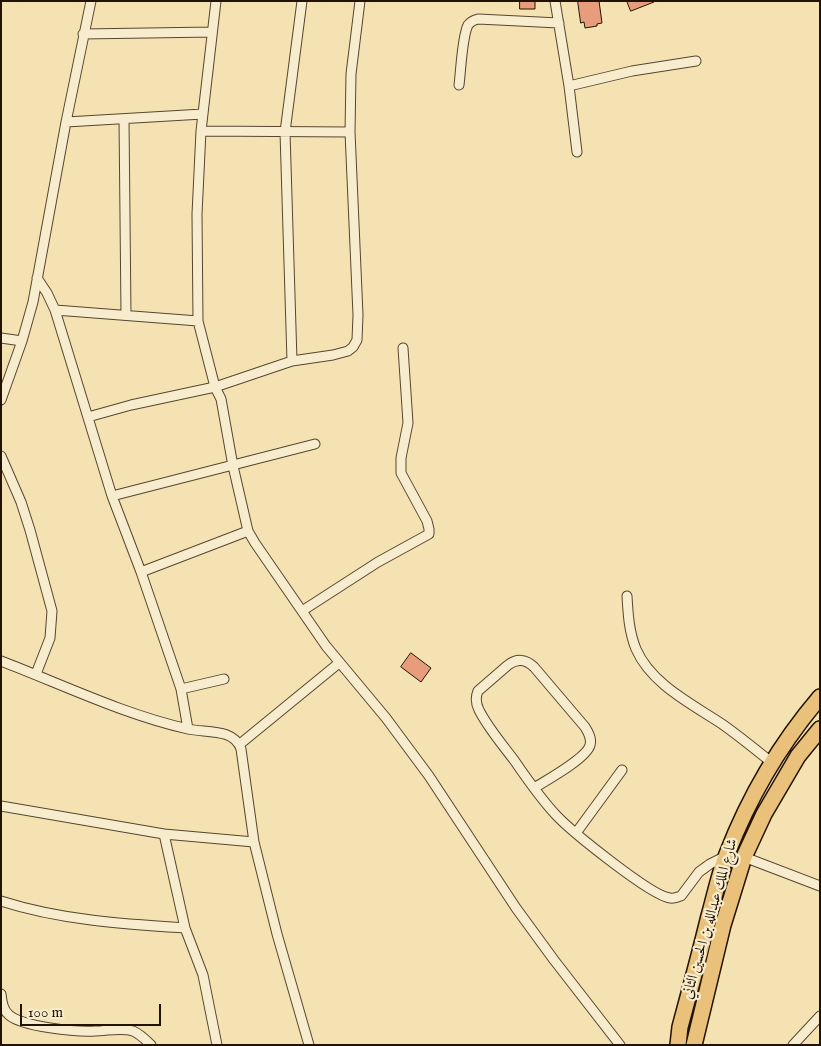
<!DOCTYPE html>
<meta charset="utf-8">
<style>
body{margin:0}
#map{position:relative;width:821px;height:1046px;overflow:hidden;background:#f5e2b3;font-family:"IM FELL English",serif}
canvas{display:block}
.frame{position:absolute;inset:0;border:2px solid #221201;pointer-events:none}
.scale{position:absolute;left:20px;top:1004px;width:141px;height:22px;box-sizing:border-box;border:2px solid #221201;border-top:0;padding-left:6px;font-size:15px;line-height:18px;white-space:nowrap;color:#221201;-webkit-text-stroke:4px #f8ecce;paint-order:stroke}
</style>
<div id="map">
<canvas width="821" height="1046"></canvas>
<div class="frame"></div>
<div class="scale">100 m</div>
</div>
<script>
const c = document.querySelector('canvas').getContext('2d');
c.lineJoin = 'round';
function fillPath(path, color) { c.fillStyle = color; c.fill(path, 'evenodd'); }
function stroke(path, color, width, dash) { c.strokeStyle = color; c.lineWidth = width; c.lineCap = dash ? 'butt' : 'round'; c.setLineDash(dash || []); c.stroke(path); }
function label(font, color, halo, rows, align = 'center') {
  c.font = font + ' "IM FELL English",Amiri,serif'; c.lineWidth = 4.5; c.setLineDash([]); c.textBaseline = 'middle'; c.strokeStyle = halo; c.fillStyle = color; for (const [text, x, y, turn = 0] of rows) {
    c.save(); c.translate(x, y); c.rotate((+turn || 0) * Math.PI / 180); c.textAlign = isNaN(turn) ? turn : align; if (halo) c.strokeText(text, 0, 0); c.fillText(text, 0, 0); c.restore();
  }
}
const building = new Path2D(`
 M520,1H535V9H520Z
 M578,1H599L602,23L597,24V26L585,28L584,22L581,23Z
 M627,1H654V2L631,11Z
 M411,653L431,668L421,682L401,667Z`);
fillPath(building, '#e79d7b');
stroke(building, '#221201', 1);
const minor = new Path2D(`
 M216,1L201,131L197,214L198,321L215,387L221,399L233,466L248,531L255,543L326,646L386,718L429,776L516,908L554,960L620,1045
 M555,1L569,86L577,152
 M83,34L212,32
 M459,85C461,70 462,37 468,25C471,21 474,20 478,19L559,23
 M569,86L632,71L696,61
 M124,119L126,315
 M66,122L203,114
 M201,131L350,132
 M37,278L47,293L55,310L112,496L141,572L181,689L188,729
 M55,310L198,321
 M1,338L22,341
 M292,361L285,132L302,1
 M1,400L22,341L33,302L66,122L91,1
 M88,417L131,405L215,387L292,361L333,355L348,351L353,347L357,340L358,315L350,132L351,74L360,1
 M1,456L21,502L30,530L52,611L50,638L36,674
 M112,496L315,444
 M141,572L248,531
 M627,596C628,614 629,632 636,649C651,684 692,704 722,724C739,736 755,749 771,762
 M302,611L378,562L429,534V529L427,521L401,473V458L408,423L403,348
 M1,661C61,684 125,715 188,729C206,733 234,728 241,749L254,842L277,934L309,1045
 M181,689L224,679
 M240,744L339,663
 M534,788C547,780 587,758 590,745C592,738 588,732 585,727L534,667C526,659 517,658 508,665L478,691C475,698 476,704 479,710C488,728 502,744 514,760C527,779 540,798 556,815C571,831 651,896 670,898C674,899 677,897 681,896L699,872L710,864L726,856
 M1,806L164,834
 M576,833L622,770
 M744,857L820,886
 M1,901C60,920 124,924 185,928
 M1,994C2,1002 3,1010 9,1015C23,1027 76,1032 95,1031C107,1031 121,1027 133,1031C140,1034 146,1040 151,1045
 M217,1045L203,975L185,928L164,834L254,842
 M793,1045L820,1016`);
const trunk = new Path2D(`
 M678,1045L680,1027C690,990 700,953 709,916C715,895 719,874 727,854C749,797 780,744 820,697
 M694,1045L723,925L744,857L764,814L798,756L820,729`);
stroke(minor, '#57462e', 11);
stroke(trunk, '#221201', 18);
stroke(minor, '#f8ecce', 9);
stroke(trunk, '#eac17a', 15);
label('15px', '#221201', '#f8ecce', [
 ["شارع الملك عبدالله بن الحسين الثاني",711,919,-74]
]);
</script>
